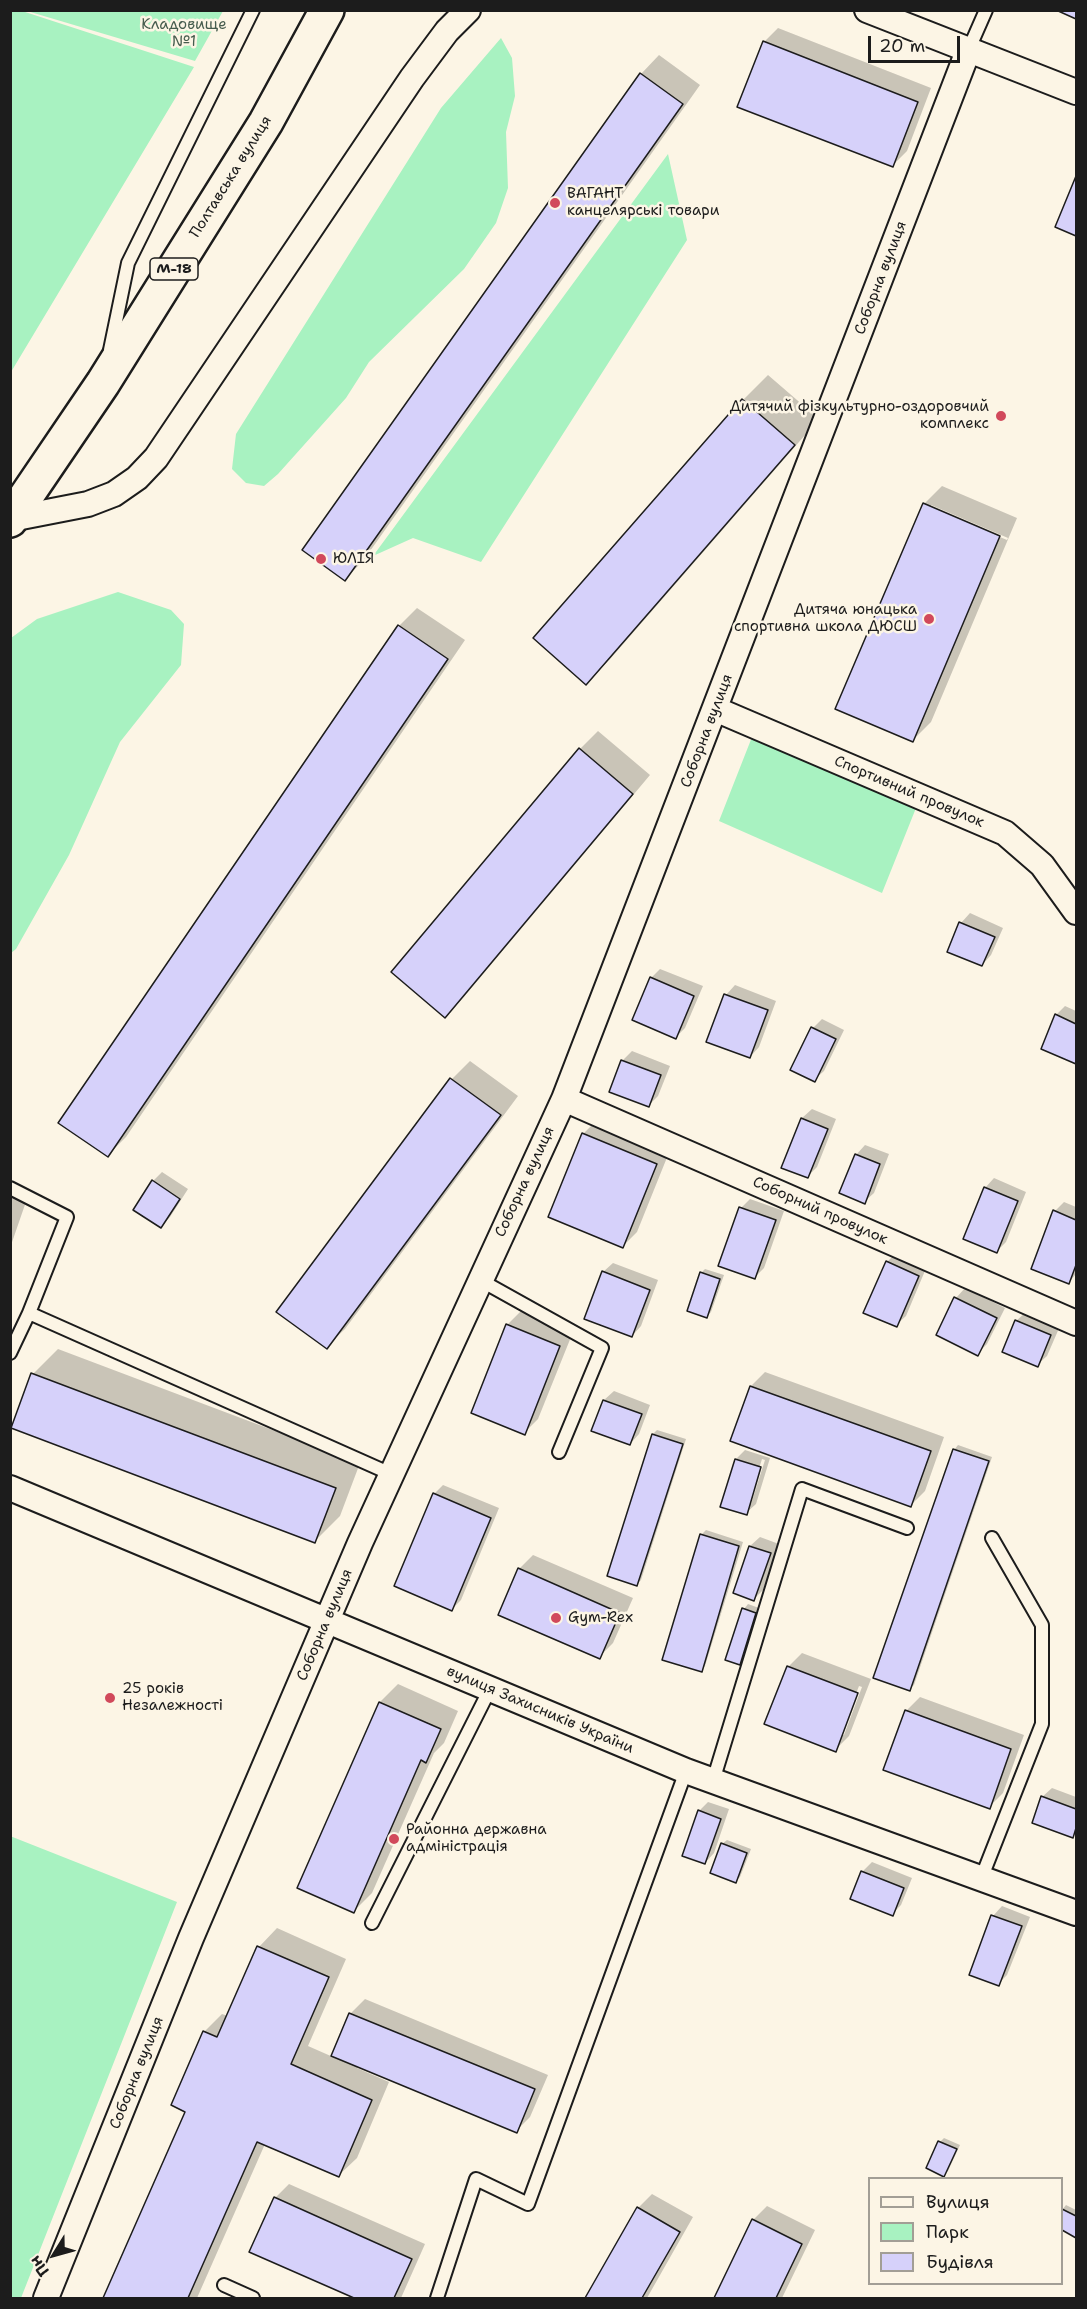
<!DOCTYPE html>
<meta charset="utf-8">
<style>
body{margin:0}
#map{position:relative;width:1087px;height:2309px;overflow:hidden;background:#fcf5e5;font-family:"Shantell Sans",sans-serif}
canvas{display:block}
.frame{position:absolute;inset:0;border:12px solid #1c1c1c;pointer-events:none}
.legend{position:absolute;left:868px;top:2177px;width:195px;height:108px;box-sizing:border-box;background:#fcf5e5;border:2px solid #a29e95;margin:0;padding:8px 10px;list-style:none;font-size:18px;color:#1c1c1c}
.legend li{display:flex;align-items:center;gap:12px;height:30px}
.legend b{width:30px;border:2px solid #a29e95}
.north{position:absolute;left:24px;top:2225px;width:60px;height:60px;-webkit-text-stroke:4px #fcf5e5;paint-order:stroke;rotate:233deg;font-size:16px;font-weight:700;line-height:24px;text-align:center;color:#1c1c1c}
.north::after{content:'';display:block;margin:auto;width:21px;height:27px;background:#1c1c1c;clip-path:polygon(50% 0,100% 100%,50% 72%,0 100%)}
.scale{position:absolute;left:868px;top:36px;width:92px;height:27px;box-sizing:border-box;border:3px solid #1c1c1c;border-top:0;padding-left:8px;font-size:18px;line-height:21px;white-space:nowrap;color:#1c1c1c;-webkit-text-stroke:4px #fcf5e5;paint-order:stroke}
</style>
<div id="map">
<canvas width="1087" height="2309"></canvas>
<div class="frame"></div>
<ul class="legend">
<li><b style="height:8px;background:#fcf5e5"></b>Вулиця</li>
<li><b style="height:16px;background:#a8f2c1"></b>Парк</li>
<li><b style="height:16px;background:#d6d1fa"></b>Будівля</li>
</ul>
<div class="north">Пн</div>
<div class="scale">20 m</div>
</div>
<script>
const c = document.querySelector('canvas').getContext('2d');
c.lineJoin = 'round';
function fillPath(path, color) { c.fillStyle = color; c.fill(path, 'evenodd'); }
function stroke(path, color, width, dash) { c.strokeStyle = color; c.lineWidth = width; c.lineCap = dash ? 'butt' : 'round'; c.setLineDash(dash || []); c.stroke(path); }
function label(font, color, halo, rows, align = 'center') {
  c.font = font + ' "Shantell Sans",sans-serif'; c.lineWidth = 5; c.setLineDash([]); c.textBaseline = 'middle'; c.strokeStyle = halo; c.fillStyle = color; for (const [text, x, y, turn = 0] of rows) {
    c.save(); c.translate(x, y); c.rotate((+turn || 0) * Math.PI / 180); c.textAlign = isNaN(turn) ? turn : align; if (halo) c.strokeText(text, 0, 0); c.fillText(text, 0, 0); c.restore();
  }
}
fillPath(new Path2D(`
 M19,10L194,67L11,372L10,11Z
 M27,11H223L195,61Z
 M501,38L512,58L515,96L506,132L508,188L496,223L464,269L369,362L346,398L278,474L264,486L246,483L232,469L236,434L441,108Z
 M668,154L687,240L481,562L413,538L373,556Z
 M118,592L171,610L184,624L181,665L120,742L69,855L16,949L11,953V638L37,619Z
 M752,737L918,803L882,893L719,821Z
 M10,1836L177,1902L21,2298H10Z`), '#a8f2c1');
fillPath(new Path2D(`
 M778,28L931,88L907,151L893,165L764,42Z
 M659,55L700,85L363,561L345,579L641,74Z
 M1076,180V235L1057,226Z
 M768,375L819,419L611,658L586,683L535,638L743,400Z
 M942,486L1017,518L931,722L913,740L924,504ZM931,505L1008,538L1007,540L931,508Z
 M417,608L465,640L126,1137L108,1155L399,626Z
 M598,731L650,775L463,998L445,1016L580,749Z
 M970,913L1003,928L991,955L982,965L949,951L961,923Z
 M660,969L703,986L685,1028L676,1037L651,978Z
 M735,985L776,1001L759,1047L750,1057L726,995Z
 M1065,1006L1076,1011V1062L1043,1048L1056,1015Z
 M822,1019L844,1030L824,1071L814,1080L813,1028Z
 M632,1051L670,1066L658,1096L649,1105L622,1061Z
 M470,1061L518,1096L345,1329L326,1347L279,1311L452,1079Z
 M812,1109L836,1119L817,1167L807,1177L782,1167L802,1118Z
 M597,1120L670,1150L637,1232L623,1246L583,1134Z
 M865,1145L889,1154L874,1193L864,1202L856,1155Z
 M162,1172L188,1189L170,1217L161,1227L153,1181Z
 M994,1178L1026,1192L1006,1242L997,1251L985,1188Z
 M10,1188L29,1193L10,1248Z
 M750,1199L784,1211L764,1268L755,1277L741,1208Z
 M1064,1202L1076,1207V1274L1069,1282L1055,1211Z
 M896,1253L927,1266L906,1316L896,1325L887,1262Z
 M613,1263L658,1280L641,1326L632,1336L603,1272Z
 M705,1269L724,1275L711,1312L707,1316L701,1273Z
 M965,1288L1005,1308L987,1344L977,1354L938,1334L956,1298Z
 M521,1311L573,1332L538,1419L524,1433L507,1325Z
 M1026,1312L1060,1326L1047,1356L1037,1365L1016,1321Z
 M58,1349L360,1463L340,1516L315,1541L33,1374Z
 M765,1372L944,1437L925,1491L911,1505L732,1440L751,1386Z
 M614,1391L650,1405L639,1434L630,1444L593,1430L604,1400Z
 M657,1430L686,1439L641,1580L637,1584L653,1434Z
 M958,1445L992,1457L914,1685L909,1689L954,1450Z
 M745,1450L770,1458L756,1504L746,1513L736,1459ZM762,1459L765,1460L751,1504H748Z
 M443,1485L499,1508L461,1600L452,1609L434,1494Z
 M706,1530L743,1542L705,1666L701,1670V1535Z
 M760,1537L779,1544L763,1590L754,1599L735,1593L750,1546Z
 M533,1555L633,1598L613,1643L599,1657L519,1569Z
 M748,1604L759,1608L743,1659L739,1663L744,1609Z
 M802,1653L871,1679L849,1736L835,1750L788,1667ZM859,1686L862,1687L844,1735H840Z
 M398,1684L458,1711L444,1743L434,1753L372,1893L354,1911L299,1887L380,1702Z
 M920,1697L1024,1735L1003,1793L989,1807L906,1711Z
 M1052,1788L1076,1797V1832L1073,1836L1042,1797Z
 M708,1802L729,1809L714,1853L705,1863L699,1811Z
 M727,1840L751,1849L740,1877L735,1881L722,1844Z
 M872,1862L912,1878L901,1905L892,1914L862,1872Z
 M1002,1906L1030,1917L1007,1975L998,1984L970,1974L993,1916Z
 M277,1928L346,1959L308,2046L333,2057L351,2013L365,1999L548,2075L530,2117L516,2131L358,2065L357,2068L389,2082L357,2158L338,2176L265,2144L197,2298H105L187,2111L204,2032L222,2014L228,2016L259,1947Z
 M944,2138L960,2145L948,2171L943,2175L940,2142Z
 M289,2184L425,2244L401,2298H358L251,2252L275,2198Z
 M652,2194L693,2217L647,2298H587L638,2208Z
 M1066,2205L1076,2210V2236L1062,2229V2210Z
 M767,2206L815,2230L782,2298H716L753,2220Z`), '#0003');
const building = new Path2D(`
 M1056,10H1076V19Z
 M763,41L918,102L893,167L737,107Z
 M640,73L683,104L345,581L302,550Z
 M1076,176V236L1055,227Z
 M742,399L795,445L586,685L533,638Z
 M923,503L1000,536L913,742L835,709Z
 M398,625L448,659L108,1157L58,1123Z
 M579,748L633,794L445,1018L391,972Z
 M959,922L995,937L982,966L947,952Z
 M650,977L694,996L676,1039L632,1020Z
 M724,994L768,1010L750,1058L706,1042Z
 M1055,1014L1076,1024V1064L1041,1049Z
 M811,1027L836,1039L815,1082L790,1070Z
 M621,1060L661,1075L649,1107L609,1092Z
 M450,1078L501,1115L327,1349L276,1312Z
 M801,1118L828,1129L808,1178L781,1168Z
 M582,1133L657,1164L623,1248L548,1217Z
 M855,1154L880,1164L865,1204L839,1193Z
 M152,1180L180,1199L161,1228L133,1210Z
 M984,1187L1018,1201L997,1253L963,1239Z
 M739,1207L776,1220L755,1279L718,1266Z
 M1053,1210L1076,1220V1265L1069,1284L1031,1269Z
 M886,1261L919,1276L897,1327L863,1313Z
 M602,1271L650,1290L632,1337L584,1319Z
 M700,1272L720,1279L707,1318L687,1311Z
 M954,1297L997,1318L978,1356L936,1335Z
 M1015,1320L1051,1335L1038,1367L1002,1352Z
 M506,1324L560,1346L525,1435L471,1413Z
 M31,1373L336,1488L315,1543L11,1428Z
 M750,1386L931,1451L911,1507L730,1441Z
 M603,1400L642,1414L630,1445L591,1431Z
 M652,1434L683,1444L637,1586L607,1576Z
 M953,1449L989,1461L910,1691L873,1678Z
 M735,1459L761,1467L747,1515L720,1507Z
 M433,1493L491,1518L452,1611L394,1586Z
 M700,1534L739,1546L702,1672L662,1660Z
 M749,1546L771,1553L754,1601L733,1593Z
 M518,1568L620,1613L600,1659L498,1615Z
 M742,1608L756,1613L740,1665L725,1660Z
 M787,1666L858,1693L836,1752L764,1724Z
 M379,1702L441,1729L426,1763L421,1760L354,1913L297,1888Z
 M905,1710L1011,1749L990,1809L883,1770Z
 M1041,1796L1076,1809V1828L1073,1838L1032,1823Z
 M698,1810L721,1819L705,1864L682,1856Z
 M721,1843L747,1853L736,1883L710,1873Z
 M861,1871L904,1888L893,1916L850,1899Z
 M991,1915L1022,1926L999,1986L969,1975Z
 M257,1946L329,1977L291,2064L372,2100L339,2177L257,2142L188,2298H103L185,2112L171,2105L203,2031L217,2037Z
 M349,2013L535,2089L517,2133L331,2056Z
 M938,2141L957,2149L944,2177L926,2168Z
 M274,2197L412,2259L394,2298H354L249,2252Z
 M637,2207L680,2232L642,2298H585Z
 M1062,2209L1076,2216V2238L1062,2230Z
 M752,2219L802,2244L776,2298H714Z`);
fillPath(building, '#d6d1fa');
stroke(building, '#1c1c1c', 1.5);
const lane = new Path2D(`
 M968,51L986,10
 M110,350L128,263L253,10
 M10,1188L67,1217L29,1313
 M480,1280L602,1348L559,1452
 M10,1353L29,1313L391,1474
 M713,1781L802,1489L907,1528
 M981,1879L1042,1724V1625L992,1538
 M372,1923L490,1689
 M224,2285L253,2298
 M437,2298L476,2179L528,2204L686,1771`);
const street = new Path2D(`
 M867,10L1076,92
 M11,519L88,504L114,494L137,478L156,458L412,78L447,31L468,10
 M715,709L1005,833L1042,865L1076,912
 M564,1099L1076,1323
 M10,1488L686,1771L1076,1913
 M46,2298L191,1938L360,1543L564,1099L968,51`);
const highway = new Path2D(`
 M10,520L103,383L266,122L327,10`);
stroke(lane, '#1c1c1c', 16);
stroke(street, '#1c1c1c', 28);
stroke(highway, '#1c1c1c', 38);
stroke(lane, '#fcf5e5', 12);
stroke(street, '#fcf5e5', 24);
stroke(highway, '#fcf5e5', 33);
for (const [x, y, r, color] of [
 [555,203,6,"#d1495b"],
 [1001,416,6,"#d1495b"],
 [321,559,6,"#d1495b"],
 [929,619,6,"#d1495b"],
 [556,1618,6,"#d1495b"],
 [110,1698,6,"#d1495b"],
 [394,1839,6,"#d1495b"]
]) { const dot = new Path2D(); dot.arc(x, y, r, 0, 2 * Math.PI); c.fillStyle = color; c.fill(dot); stroke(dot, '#fcf5e5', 2); }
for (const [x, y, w] of [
 [174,269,48]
]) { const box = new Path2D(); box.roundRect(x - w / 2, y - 11, w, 22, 4.5); c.fillStyle = '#fcf5e5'; c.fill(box); stroke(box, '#1c1c1c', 1.5); }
label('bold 14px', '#1c1c1c', null, [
 ["М-18",174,269]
]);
label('15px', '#465c4e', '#fcf5e5', [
 ["Кладовище",184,25],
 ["№1",184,42]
]);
label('15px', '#1c1c1c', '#fcf5e5', [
 ["Полтавська вулиця",231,177,-58],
 ["Соборна вулиця",881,278,-69],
 ["Соборна вулиця",707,731,-69],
 ["Спортивний провулок",909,792,23],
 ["Соборна вулиця",525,1182,-65],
 ["Соборний провулок",820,1211,24],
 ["Соборна вулиця",325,1625,-67],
 ["вулиця Захисників України",540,1710,23],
 ["Соборна вулиця",137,2073,-68]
]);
label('15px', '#1c1c1c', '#fcf5e5', [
 ["ВАГАНТ",567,194],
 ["канцелярські товари",567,211],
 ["Дитячий фізкультурно-оздоровчий",989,407,"right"],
 ["комплекс",989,424,"right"],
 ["ЮЛІЯ",333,559],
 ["Дитяча юнацька",917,610,"right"],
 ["спортивна школа ДЮСШ",917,627,"right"],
 ["Gym-Rex",568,1618],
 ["25 років",122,1689],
 ["Незалежності",122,1706],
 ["Районна державна",406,1830],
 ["адміністрація",406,1847]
], 'left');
</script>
